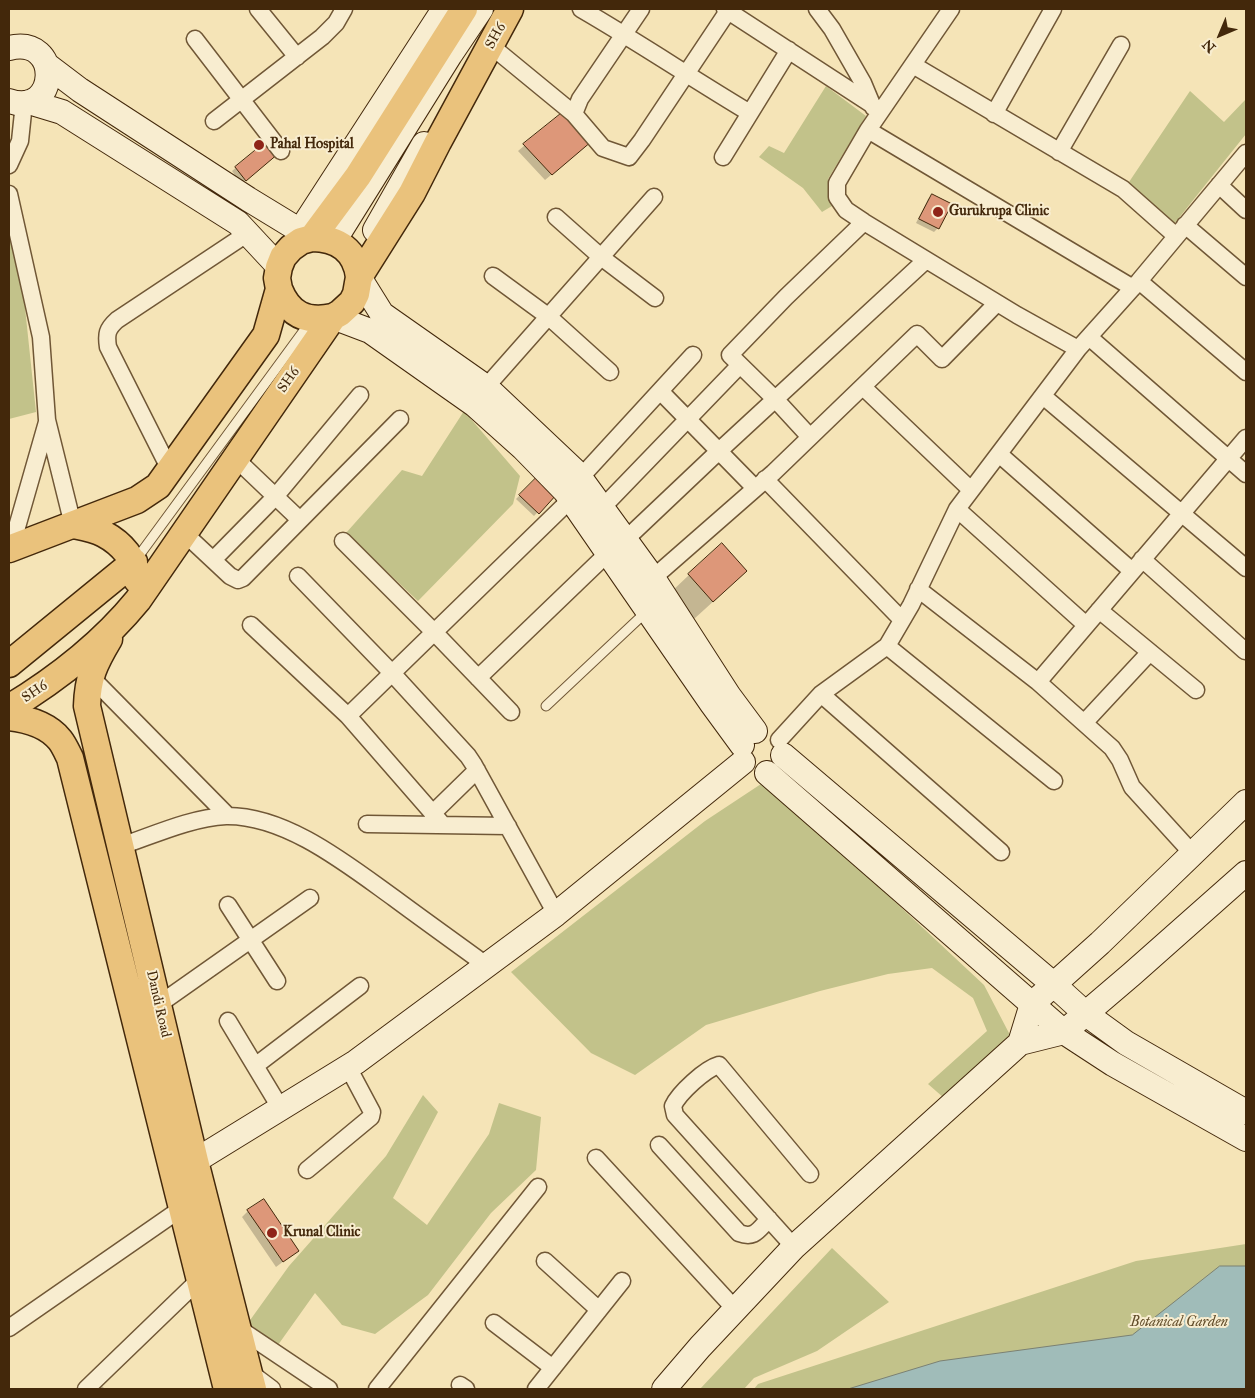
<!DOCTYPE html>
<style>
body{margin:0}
#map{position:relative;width:1255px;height:1398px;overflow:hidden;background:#f5e4b7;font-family:"IM FELL Great Primer",serif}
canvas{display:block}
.frame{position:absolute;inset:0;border:10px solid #43280b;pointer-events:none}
.north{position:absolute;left:1195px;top:10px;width:50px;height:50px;-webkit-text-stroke:4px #f8edd0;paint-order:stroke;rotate:225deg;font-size:14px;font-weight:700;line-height:20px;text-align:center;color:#43280b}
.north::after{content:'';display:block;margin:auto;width:18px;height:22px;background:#43280b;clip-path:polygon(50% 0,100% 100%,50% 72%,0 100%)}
</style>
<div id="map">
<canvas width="1255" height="1398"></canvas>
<div class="frame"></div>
<div class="north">N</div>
</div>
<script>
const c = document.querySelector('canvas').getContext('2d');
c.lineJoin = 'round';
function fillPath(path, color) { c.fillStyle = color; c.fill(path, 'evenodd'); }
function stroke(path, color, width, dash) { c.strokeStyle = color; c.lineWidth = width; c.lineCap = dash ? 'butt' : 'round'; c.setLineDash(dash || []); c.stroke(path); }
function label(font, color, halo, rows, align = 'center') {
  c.font = font + ' "IM FELL Great Primer",serif'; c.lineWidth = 4; c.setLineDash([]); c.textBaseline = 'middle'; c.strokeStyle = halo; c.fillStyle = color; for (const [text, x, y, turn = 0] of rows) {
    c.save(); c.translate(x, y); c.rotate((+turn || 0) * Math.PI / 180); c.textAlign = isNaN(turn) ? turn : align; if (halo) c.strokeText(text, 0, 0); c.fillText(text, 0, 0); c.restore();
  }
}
fillPath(new Path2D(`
 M826,86L866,116L828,179L832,206L822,212L803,188L759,157L769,146L784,153Z
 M1190,91L1224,122L1246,99V134L1174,224L1127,185Z
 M9,229L23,289L36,412L9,419Z
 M464,411L520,476L513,504L418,601L346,533L402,470L422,476Z
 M761,784L876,884L984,985L1010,1035L944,1098L928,1084L987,1031L973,998L932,968L888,974L820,991L706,1025L635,1075L591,1053L511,972L705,821Z
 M423,1095L438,1112L393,1198L427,1225L489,1134L499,1103L541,1117L536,1170L491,1213L428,1295L375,1334L342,1325L315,1293L278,1345L248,1323L289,1266L386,1156Z
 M1246,1244V1389H754L758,1384L1136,1261Z
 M832,1248L889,1302L817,1351L754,1378L744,1389H700Z`), '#c2c28a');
const water = new Path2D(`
 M1220,1266H1246V1389H848L940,1361L1132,1335Z`);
fillPath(water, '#a0bcb9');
stroke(water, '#7b8173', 1);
fillPath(new Path2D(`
 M563,113L585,147L545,180L518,151Z
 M268,141L274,157L241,184L232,171Z
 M932,195L950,205L938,228L934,232L916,223L928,199Z
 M538,477L555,494L534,516L516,499Z
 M689,575L727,589L694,619L670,593Z
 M248,1211L297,1251L276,1267L242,1217Z
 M99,1383L105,1389H93Z`), '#0003');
const building = new Path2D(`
 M563,112L592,141L552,175L523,144Z
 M268,140L279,153L246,181L235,167Z
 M932,194L952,204L939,229L919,219Z
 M538,476L557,494L539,514L519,495Z
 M722,543L747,571L713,602L688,574Z
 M264,1199L299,1251L283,1262L247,1210Z`);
fillPath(building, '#dd9779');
stroke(building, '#43280b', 1);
const lane = new Path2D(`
 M135,561L311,321
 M546,706L646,612`);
const street = new Path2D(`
 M258,9L297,57
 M581,9C638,42 693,79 750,113
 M725,9L871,104
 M817,9L832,29L863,83L873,107
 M951,9L868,130L837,183V197L846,210L864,222L1017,315L1078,349
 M195,39L281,151
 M490,45L574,114L603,148L629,157L642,140L728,11
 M913,65L1123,189L1176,236
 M574,114L580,99L641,9
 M994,114L1053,9
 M214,121L322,37L336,23L344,9
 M868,130L1133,288
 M1059,152L1121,45
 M723,157L789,50
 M9,165L20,141L24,103
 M1219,185L1246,210
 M9,194L41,337L47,420L73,525
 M556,217L601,257L655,298
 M1185,225L1246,277
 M493,276L549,317L610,372
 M1139,281L1246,372
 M1089,337L1246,474
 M486,387L654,197
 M863,387L971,490
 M660,391L755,488
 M1043,396L1246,568
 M810,437L776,400L730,355L786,297L864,222
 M999,454L1132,571
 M235,458L300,520
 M170,470L108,347C106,334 107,329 117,320L248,233
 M580,478L693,355
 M765,479L902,620
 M602,508L740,365
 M957,509L1086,625
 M184,533L230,576L238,580L243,578L400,419
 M625,540L719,451L926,260
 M343,541L434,632L511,712
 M11,548L47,422
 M1142,559L1245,651
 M213,560L275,497L360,395
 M298,576L392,673L468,756L474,765L556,914
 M653,578L773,473L917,334L942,359L997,303
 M918,589L1038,682L1112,748L1120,760L1132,787L1192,853
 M1099,610L1196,690
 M251,625L348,716L443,825
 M887,646L1054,781
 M91,677L228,816
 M478,678L608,553
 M1038,682L1246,438
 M821,694L1001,852
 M348,716L571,499
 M1084,723L1150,652
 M779,740L821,694L887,646L911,605L957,509L1078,349L1139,281L1246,153
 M433,813L477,770
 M367,824L508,826
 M121,846C154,835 190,818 226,816C286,815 348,865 394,898C425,921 456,943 486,965
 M228,905L277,981
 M158,1005L310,898
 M228,1021L281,1109
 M255,1066L360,986
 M659,1145L739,1233C755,1239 758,1230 769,1219
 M596,1158L735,1309
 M307,1170L371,1117L372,1112L348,1067
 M794,1247L675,1115L673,1106C679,1093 705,1069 719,1065L810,1174
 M545,1261L599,1310
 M494,1323L553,1368
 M9,1328L182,1208
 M238,1328L329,1389
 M248,1371L272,1389
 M460,1385L466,1389
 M86,1389L200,1279
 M377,1389L538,1187
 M536,1389L622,1281`);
const secondary = new Path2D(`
 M9,48C63,35 58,118 9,101
 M47,65L80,90L248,199L312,238
 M29,102L62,112L238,223L279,267
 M375,230L424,144
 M300,231L444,9
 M334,241L450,55L481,9
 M359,277L382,314L486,387L576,472L653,578L729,696L755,731
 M333,317L370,331L475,405L523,448L565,491L712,704L742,745
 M783,755L1053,984L1086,1014L1126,1043L1246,1112
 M767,773L1064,1032L1113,1064L1246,1139
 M1020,1043L1032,1004L1100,943L1246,802
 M182,1172L195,1161L356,1062L556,914L743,762
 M664,1389L700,1347L794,1247L1020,1043L1064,1032L1132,974L1246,873`);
const primary = new Path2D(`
 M312,238C338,238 356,251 359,277
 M279,289C289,314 306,323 333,317
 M73,525C83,527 95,529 104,534C121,543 137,560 137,580
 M9,549L137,500L158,486L266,335L279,289L277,278L279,267L283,257L291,248L301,241L312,238L358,176L464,9
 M109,639C94,664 88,677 87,706L195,1161L253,1389
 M9,664L134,562
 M9,708C57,679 102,644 138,600L333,317L340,313L352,302L356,294L359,277L412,193L438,142L510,9
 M9,717C27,719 48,725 60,740C64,745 67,752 70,758L227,1389`);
stroke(lane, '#705736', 11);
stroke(street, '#705736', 19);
stroke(secondary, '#43280b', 26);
stroke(primary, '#43280b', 29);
stroke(lane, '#f8edd0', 9);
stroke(street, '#f8edd0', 16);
stroke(secondary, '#f8edd0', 24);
stroke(primary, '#eac27c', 26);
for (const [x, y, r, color] of [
 [259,145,6,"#8f2418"],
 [938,212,6,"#8f2418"],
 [272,1233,6,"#8f2418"]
]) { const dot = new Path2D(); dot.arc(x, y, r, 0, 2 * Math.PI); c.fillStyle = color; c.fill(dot); stroke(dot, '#f8edd0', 2); }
label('14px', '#43280b', '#f8edd0', [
 ["SH6",496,36,-61],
 ["SH6",289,380,-55],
 ["SH6",35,692,-34],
 ["Dandi Road",158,1004,77]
]);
label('bold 14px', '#43280b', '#f8edd0', [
 ["Pahal Hospital",270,145],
 ["Gurukrupa Clinic",949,212],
 ["Krunal Clinic",283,1233]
], 'left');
label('italic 14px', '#634e2b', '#f8edd0', [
 ["Botanical Garden",1179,1323]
]);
</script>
